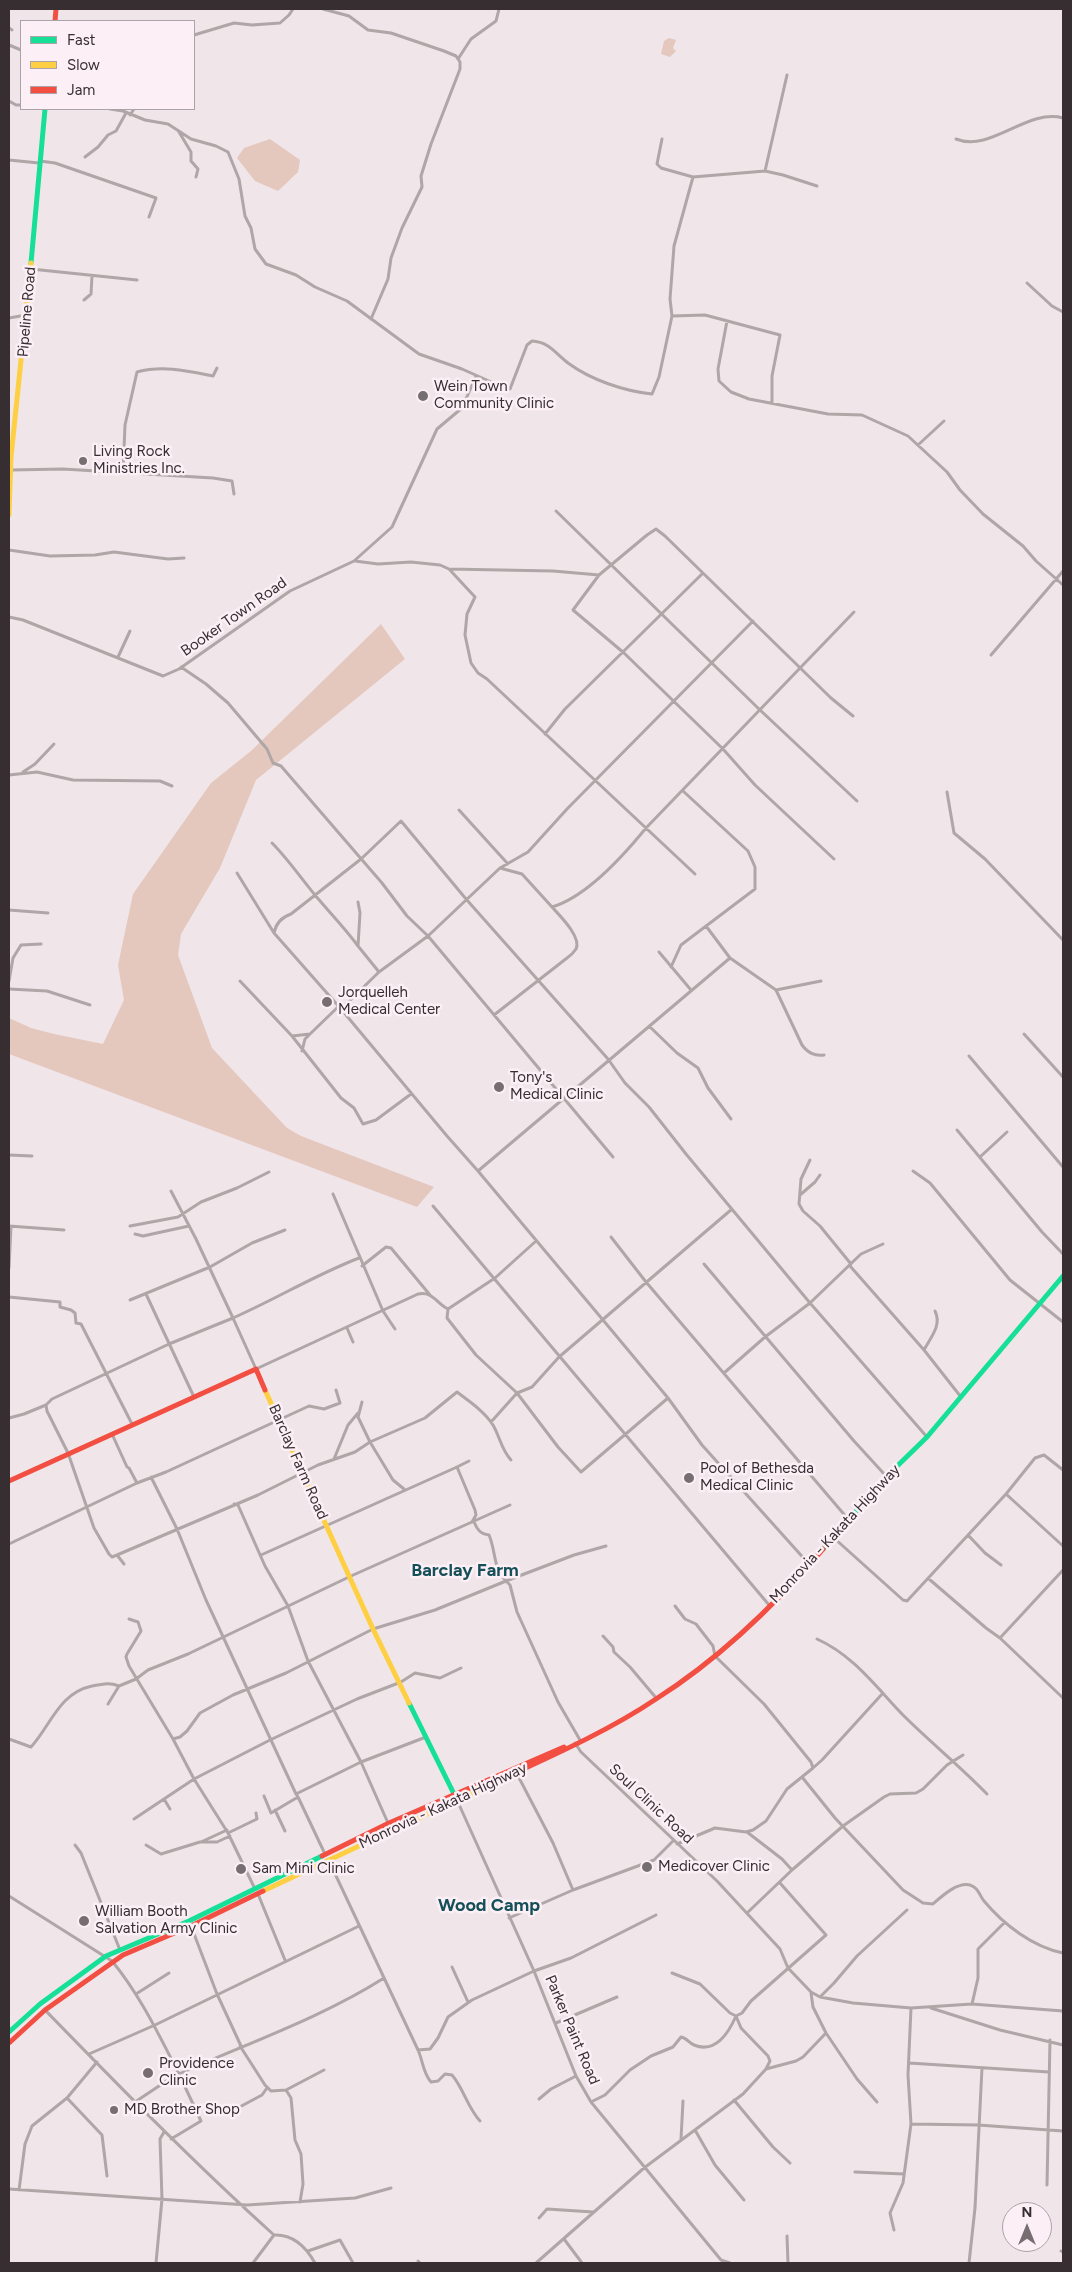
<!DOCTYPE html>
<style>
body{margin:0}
#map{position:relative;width:1072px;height:2272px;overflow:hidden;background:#f0e5e9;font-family:Figtree,sans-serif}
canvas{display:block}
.frame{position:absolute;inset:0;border:10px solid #362e31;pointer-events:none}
.legend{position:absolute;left:20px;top:20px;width:175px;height:90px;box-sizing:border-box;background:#fceff5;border:1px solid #ada2a7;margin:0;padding:6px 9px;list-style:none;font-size:15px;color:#362e31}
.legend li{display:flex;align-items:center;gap:10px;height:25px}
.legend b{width:25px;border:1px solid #ada2a7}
.north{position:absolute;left:1002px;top:2202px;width:50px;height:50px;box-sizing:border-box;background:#fceff5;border:1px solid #ada2a7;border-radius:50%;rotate:0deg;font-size:14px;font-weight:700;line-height:20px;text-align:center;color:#362e31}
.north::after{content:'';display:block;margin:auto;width:18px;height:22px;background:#776e71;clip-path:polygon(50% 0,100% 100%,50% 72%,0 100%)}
</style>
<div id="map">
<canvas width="1072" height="2272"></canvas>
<div class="frame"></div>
<ul class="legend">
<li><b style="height:6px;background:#16e098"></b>Fast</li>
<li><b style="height:6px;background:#ffcf43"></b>Slow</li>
<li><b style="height:6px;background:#f24e42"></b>Jam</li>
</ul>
<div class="north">N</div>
</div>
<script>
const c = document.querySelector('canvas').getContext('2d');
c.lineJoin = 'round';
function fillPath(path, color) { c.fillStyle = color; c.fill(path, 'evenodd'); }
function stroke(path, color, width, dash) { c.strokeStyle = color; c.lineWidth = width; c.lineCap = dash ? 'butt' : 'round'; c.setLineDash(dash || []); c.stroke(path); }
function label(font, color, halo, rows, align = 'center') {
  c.font = font + ' Figtree,sans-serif'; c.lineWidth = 5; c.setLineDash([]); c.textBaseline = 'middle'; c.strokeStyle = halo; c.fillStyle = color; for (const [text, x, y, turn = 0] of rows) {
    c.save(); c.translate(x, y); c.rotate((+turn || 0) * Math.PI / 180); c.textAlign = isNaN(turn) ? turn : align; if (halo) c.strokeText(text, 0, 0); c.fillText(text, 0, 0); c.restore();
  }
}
fillPath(new Path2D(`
 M669,38L676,40L673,48L676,51L670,57L661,54L664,41Z
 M270,139L300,160L298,172L278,191L255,181L237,158L244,148Z
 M381,624L405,659L256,780L220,868L181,934L178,955L212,1048L287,1128L301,1136L434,1187L417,1207L9,1054V1018L31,1028L54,1034L103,1044L124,1000L118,965L133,894L145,877L211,783L251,751Z`), '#e4c8be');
stroke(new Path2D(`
 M323,9L349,16L368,30L391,33L444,51L456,56L460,62V69L431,144L421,176L422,187L402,228L391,258L388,279L371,319
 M9,28L12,30
 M194,35L234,23L252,25L280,23L289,15L293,9
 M9,45L21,50
 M458,59L471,39L496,21L499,9
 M9,101L16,105H21
 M110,109L123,111L145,120L168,124L191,139L216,146L228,152L239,179L245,216L251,228L255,249L266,264L296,275L315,287L347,301L419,354L462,369L507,389H510L527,345L532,341C549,342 555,353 568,363C591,380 624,391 652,394L659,377L672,316L670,299L674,246L693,177
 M130,115L134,109
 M179,132L191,152V161L198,169L196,177
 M662,139L657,164L661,168L693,177L765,171L783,175L817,186
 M956,139C991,153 1027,108 1063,118
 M85,157L98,147L108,135L116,131L126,113
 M9,160L39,163
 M40,161L55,163L156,198L149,217
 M765,171L787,75
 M31,269L137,280
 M1027,283L1052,306L1063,312
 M84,300L91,294L92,276
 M672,316L705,315L780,335L772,376V403
 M9,318L26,315
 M727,321L718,369L719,381L731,392L749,399L828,414L862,415L908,436L947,472L960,490L983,514L1023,546L1036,561L1063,585
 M918,445L944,421
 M11,470L63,469L213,478L232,481L234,494
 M123,473L125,425L137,372C163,365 188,371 213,376L217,368
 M556,511L760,710L857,801
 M9,550L50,556L95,555L114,552L168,559L184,558
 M355,561L378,564L411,562L440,565L449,569L475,597L467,614L465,635L471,663L478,673L487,679L695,874
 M449,569L553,571L599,575
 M9,617L23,620L163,676L179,669L290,591L354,561L392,527L437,429L462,408L476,376
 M991,655L1063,571
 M118,657L130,631
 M181,667L206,684L228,703L267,749L273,763L281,766L382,883L407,916L428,936L613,1157
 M545,734L565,709L702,574
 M23,772L35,764L54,744
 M9,775L37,772L73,780L160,781L172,786
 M947,792L954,833L985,859L1063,940
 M459,810L508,864
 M272,843C288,859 300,877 315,895C329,912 345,928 358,946
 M834,859L755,785L723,749L624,653L573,610L599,575L647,535L656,529L665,536L831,698L853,716
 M500,868L528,852L567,809L753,621
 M237,873L274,933L341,1009L447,1136L478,1171L603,1320L668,1398L702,1445L808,1563
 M358,902L360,913L358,946L379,972
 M9,910L48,913
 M706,926L730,958
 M274,933C276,923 282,917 291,914L361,859L401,821L466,899L608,1059L625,1083L649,1107L686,1154L810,1303L927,1437
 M659,952L691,990
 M671,967L681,945L755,889V867L748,851L683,791
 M9,981L13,958L21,945L41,944
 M240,981L292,1036L341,1098L354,1108L363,1124L376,1120L411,1094
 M9,989L47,991L90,1005
 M776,990L802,1045C808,1053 814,1056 824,1055
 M341,1009L379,972L428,936L500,868L522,874L552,907C586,897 624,855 646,828L854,612
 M494,1015L567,958C570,956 574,952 576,949C582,937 559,915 552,907
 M649,1026L677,1053L698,1068L708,1088L731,1119
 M1024,1034L1063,1077
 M292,1036L310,1034L339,1006
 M302,1051L305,1039L309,1035
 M969,1056L1063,1167
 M957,1130L1042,1232L1063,1254
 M9,1155L32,1156
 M980,1157L1007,1132
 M810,1160L801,1179L799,1204L803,1211L820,1226L851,1264
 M478,1171L730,958L776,990L821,981
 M913,1171L930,1183L1010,1280L1063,1322
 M171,1191L196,1239L233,1318C276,1299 315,1275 359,1258
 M333,1194L383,1311L395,1329
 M800,1195L815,1182L820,1175
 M433,1206L769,1605
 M9,1226L64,1230
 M130,1226L178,1217L201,1202L237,1188L269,1172
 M135,1234L143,1236L189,1226
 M611,1237L646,1282L848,1519
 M704,1264L854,1441L886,1476
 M362,1266L386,1247L391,1248L430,1295
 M850,1266L924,1350L961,1397
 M9,1268L11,1227
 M146,1294L194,1397
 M9,1297L60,1302V1307L71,1310L75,1313L76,1323L81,1324L132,1424
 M130,1300L210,1267L252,1243L285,1230
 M448,1309L447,1318L476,1355L517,1393L558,1447L581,1472L668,1398
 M347,1328L353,1342
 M924,1350C931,1337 942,1325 935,1311
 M724,1373L765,1337L810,1303L861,1254L883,1244
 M362,1402L358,1417L370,1442L393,1480L404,1489
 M9,1418L24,1414L46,1405
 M491,1422L517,1393L532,1387L559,1357L732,1209
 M112,1434L127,1467L129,1468L137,1483L166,1472L309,1406L324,1409L340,1403L336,1390
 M334,1459L348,1425L358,1413
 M457,1467L469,1461
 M151,1477L177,1529L206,1600L296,1794
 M1006,1494L1063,1546
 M234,1504L238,1505L265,1566L288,1606L308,1661L361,1762L388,1823
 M474,1522C477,1529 480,1534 489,1535C496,1551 493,1569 506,1581L574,1555L606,1546
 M968,1535L985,1553L1001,1565
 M834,1538L903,1600L907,1601L1006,1494L1035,1458L1044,1455L1063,1470
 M9,1544L137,1483
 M117,1555L258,1495L318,1465L355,1452L370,1442L425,1418L457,1392C469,1401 485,1412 493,1425C500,1437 501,1449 511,1460
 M261,1555L457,1467L475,1510L476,1515L472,1522
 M124,1564L117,1555L112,1557L109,1554L94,1528L68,1453L47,1411L46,1405L52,1399L169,1344L233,1318L256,1369L418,1294C433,1291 436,1303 448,1309L495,1278L536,1241
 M929,1579L986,1628L1000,1638L1063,1698
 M675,1606L685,1619L696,1624L713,1646L715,1656L764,1704L811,1762L813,1768L787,1789L766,1821L753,1830L746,1832L715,1828L677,1844
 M129,1619L138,1622L141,1631L127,1654L126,1657L129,1666L173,1739L194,1779L228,1833L255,1889
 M603,1636L613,1647L614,1652L630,1667L657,1699
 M1000,1638L1063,1570
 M817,1639C853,1655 876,1687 903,1715C930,1742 960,1766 987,1794
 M108,1704L119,1686L136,1679L148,1670L188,1654L351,1576L510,1505
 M9,1739L31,1747C51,1725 59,1693 92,1686C103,1684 109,1682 119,1686
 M173,1739L180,1737L187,1731L200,1713L233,1695L286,1673L373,1629L435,1610L506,1581L510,1585L517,1612L558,1702L580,1740
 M575,1743L581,1752L717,1881L780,1949L788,1968L811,1992L820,1997L853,2003L911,2008L972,2004L1063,2011
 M813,1768L822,1760L883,1693
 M516,1772L553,1843L573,1890
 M802,1777L835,1818L903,1890L923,1903L933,1904C942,1896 957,1882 970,1885C979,1888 979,1895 984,1901C1004,1925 1033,1947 1063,1953
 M264,1796L271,1813L298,1797L296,1794L361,1762L426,1737
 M298,1797L325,1854
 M164,1799L170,1809
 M457,1800L534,1971L576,2076L591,2102L721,2260L730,2263
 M275,1810L285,1831
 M134,1819L194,1779L270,1740L357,1699L401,1682L415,1673L440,1678L461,1668
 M228,1833L257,1819L256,1813
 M201,1842L227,1830
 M75,1845L81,1853L120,1950
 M146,1845L161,1854L200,1842H217L230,1836
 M329,1861L418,2050L430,2049L438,2038L448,2017L472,2000L534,1971L571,1958L656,1915
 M792,1870L843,1826L884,1797L890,1794L916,1793L923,1789L947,1765L963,1755
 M258,1894L285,1960
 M9,1896L112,1961C140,1995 159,2035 179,2074C248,2043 321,2018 384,1978
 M747,1913L792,1870L782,1859L747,1832
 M509,1918L573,1890L654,1860L673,1841
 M191,1926L217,1994L241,2046
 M452,1967L468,2002
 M672,1973L700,1984L730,2013L736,2016L742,2013L751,2001L826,1935L780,1883
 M136,1994L169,1973
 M821,1996L834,1983L857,1956L907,1910
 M972,2004L978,1978V1949L1005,1922
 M931,2008L1000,2030L1063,2045
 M45,2010C120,2087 194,2163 274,2235C293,2234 306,2247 315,2263
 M736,2016L741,2028L768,2056L770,2061L766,2069
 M556,2023L617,1997
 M826,2033L857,2079L877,2102
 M240,2046L265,2085L271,2091L286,2090L324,2070
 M418,2050C423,2061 423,2073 431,2082L438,2081L445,2074L452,2075C464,2089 467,2107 480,2121
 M89,2054L155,2025L359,1926
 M909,2063L1049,2072
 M286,2090L291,2098L295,2140L301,2154L303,2184L300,2202
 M67,2098L102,2135L107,2176
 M539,2099L551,2089L576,2076
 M734,2100L773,2147L790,2163
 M135,2102L168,2080
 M591,2102L605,2095L630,2070L651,2056L673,2047L681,2037C687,2038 689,2043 694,2045C716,2054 729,2032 736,2016
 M234,2110L262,2095L267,2088
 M911,2124L978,2125L1063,2131
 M695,2130L715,2165L744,2200
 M171,2139L201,2121L179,2074
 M681,2139L683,2101
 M855,2172L904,2174
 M1047,2185L1050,2040
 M9,2189L247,2205L355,2198L391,2188
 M19,2190L25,2144L32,2126L67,2098L97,2062
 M539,2218L547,2209L593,2212
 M894,2230L890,2213L903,2183L911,2124L908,2075L911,2008
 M787,2236L788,2263
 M564,2239L582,2263
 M308,2251L340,2240L353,2263
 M1061,2251L1063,2252
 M418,2261L420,2263
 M156,2263L162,2199L160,2139L164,2132
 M253,2263L274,2235
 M536,2263L644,2168L743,2094L766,2069L796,2061L803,2057L826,2033L813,2007L811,1993
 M969,2263L975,2208L982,2068`), '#afa6a7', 3);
stroke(new Path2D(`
 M31,263L45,109
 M823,1549L887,1476L927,1437L1063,1276
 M409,1703L456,1798
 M9,2032L40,2004L106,1956L189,1921L322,1856`), '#16e098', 5);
stroke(new Path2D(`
 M9,515L11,457L31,263
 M265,1390L373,1629L409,1703
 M263,1891L504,1778`), '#ffcf43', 5);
stroke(new Path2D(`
 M55,21L56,9
 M9,1481L256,1369L265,1390
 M504,1778C554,1755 610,1730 656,1699C719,1659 775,1605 823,1549
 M322,1856L389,1823L564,1747
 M9,2043L45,2010L123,1955L191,1926L263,1891`), '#f24e42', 5);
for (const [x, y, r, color] of [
 [423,396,6,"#776e71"],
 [83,461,5,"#776e71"],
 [327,1002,6,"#776e71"],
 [499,1087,6,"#776e71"],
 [689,1478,6,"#776e71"],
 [647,1867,6,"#776e71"],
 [241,1869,6,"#776e71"],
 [84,1921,6,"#776e71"],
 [148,2073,6,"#776e71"],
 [114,2110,5,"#776e71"]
]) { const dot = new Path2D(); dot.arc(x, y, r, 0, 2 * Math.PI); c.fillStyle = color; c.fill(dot); stroke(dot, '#fceff5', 2); }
label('15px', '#362e31', '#fceff5', [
 ["Pipeline Road",27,312,-85],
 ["Booker Town Road",234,617,-35],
 ["Barclay Farm Road",298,1462,66],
 ["Monrovia - Kakata Highway",835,1534,-47],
 ["Soul Clinic Road",651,1804,43],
 ["Monrovia - Kakata Highway",443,1806,-25],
 ["Parker Paint Road",572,2030,67]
]);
label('15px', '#362e31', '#fceff5', [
 ["Wein Town",434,387],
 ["Community Clinic",434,404],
 ["Living Rock",93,452],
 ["Ministries Inc.",93,469],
 ["Jorquelleh",338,993],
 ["Medical Center",338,1010],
 ["Tony's",510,1078],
 ["Medical Clinic",510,1095],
 ["Pool of Bethesda",700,1469],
 ["Medical Clinic",700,1486],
 ["Medicover Clinic",658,1867],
 ["Sam Mini Clinic",252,1869],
 ["William Booth",95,1912],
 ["Salvation Army Clinic",95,1929],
 ["Providence",159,2064],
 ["Clinic",159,2081],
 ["MD Brother Shop",124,2110]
], 'left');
label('bold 18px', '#155058', '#fceff5', [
 ["Barclay Farm",465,1571],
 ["Wood Camp",489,1906]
]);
</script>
